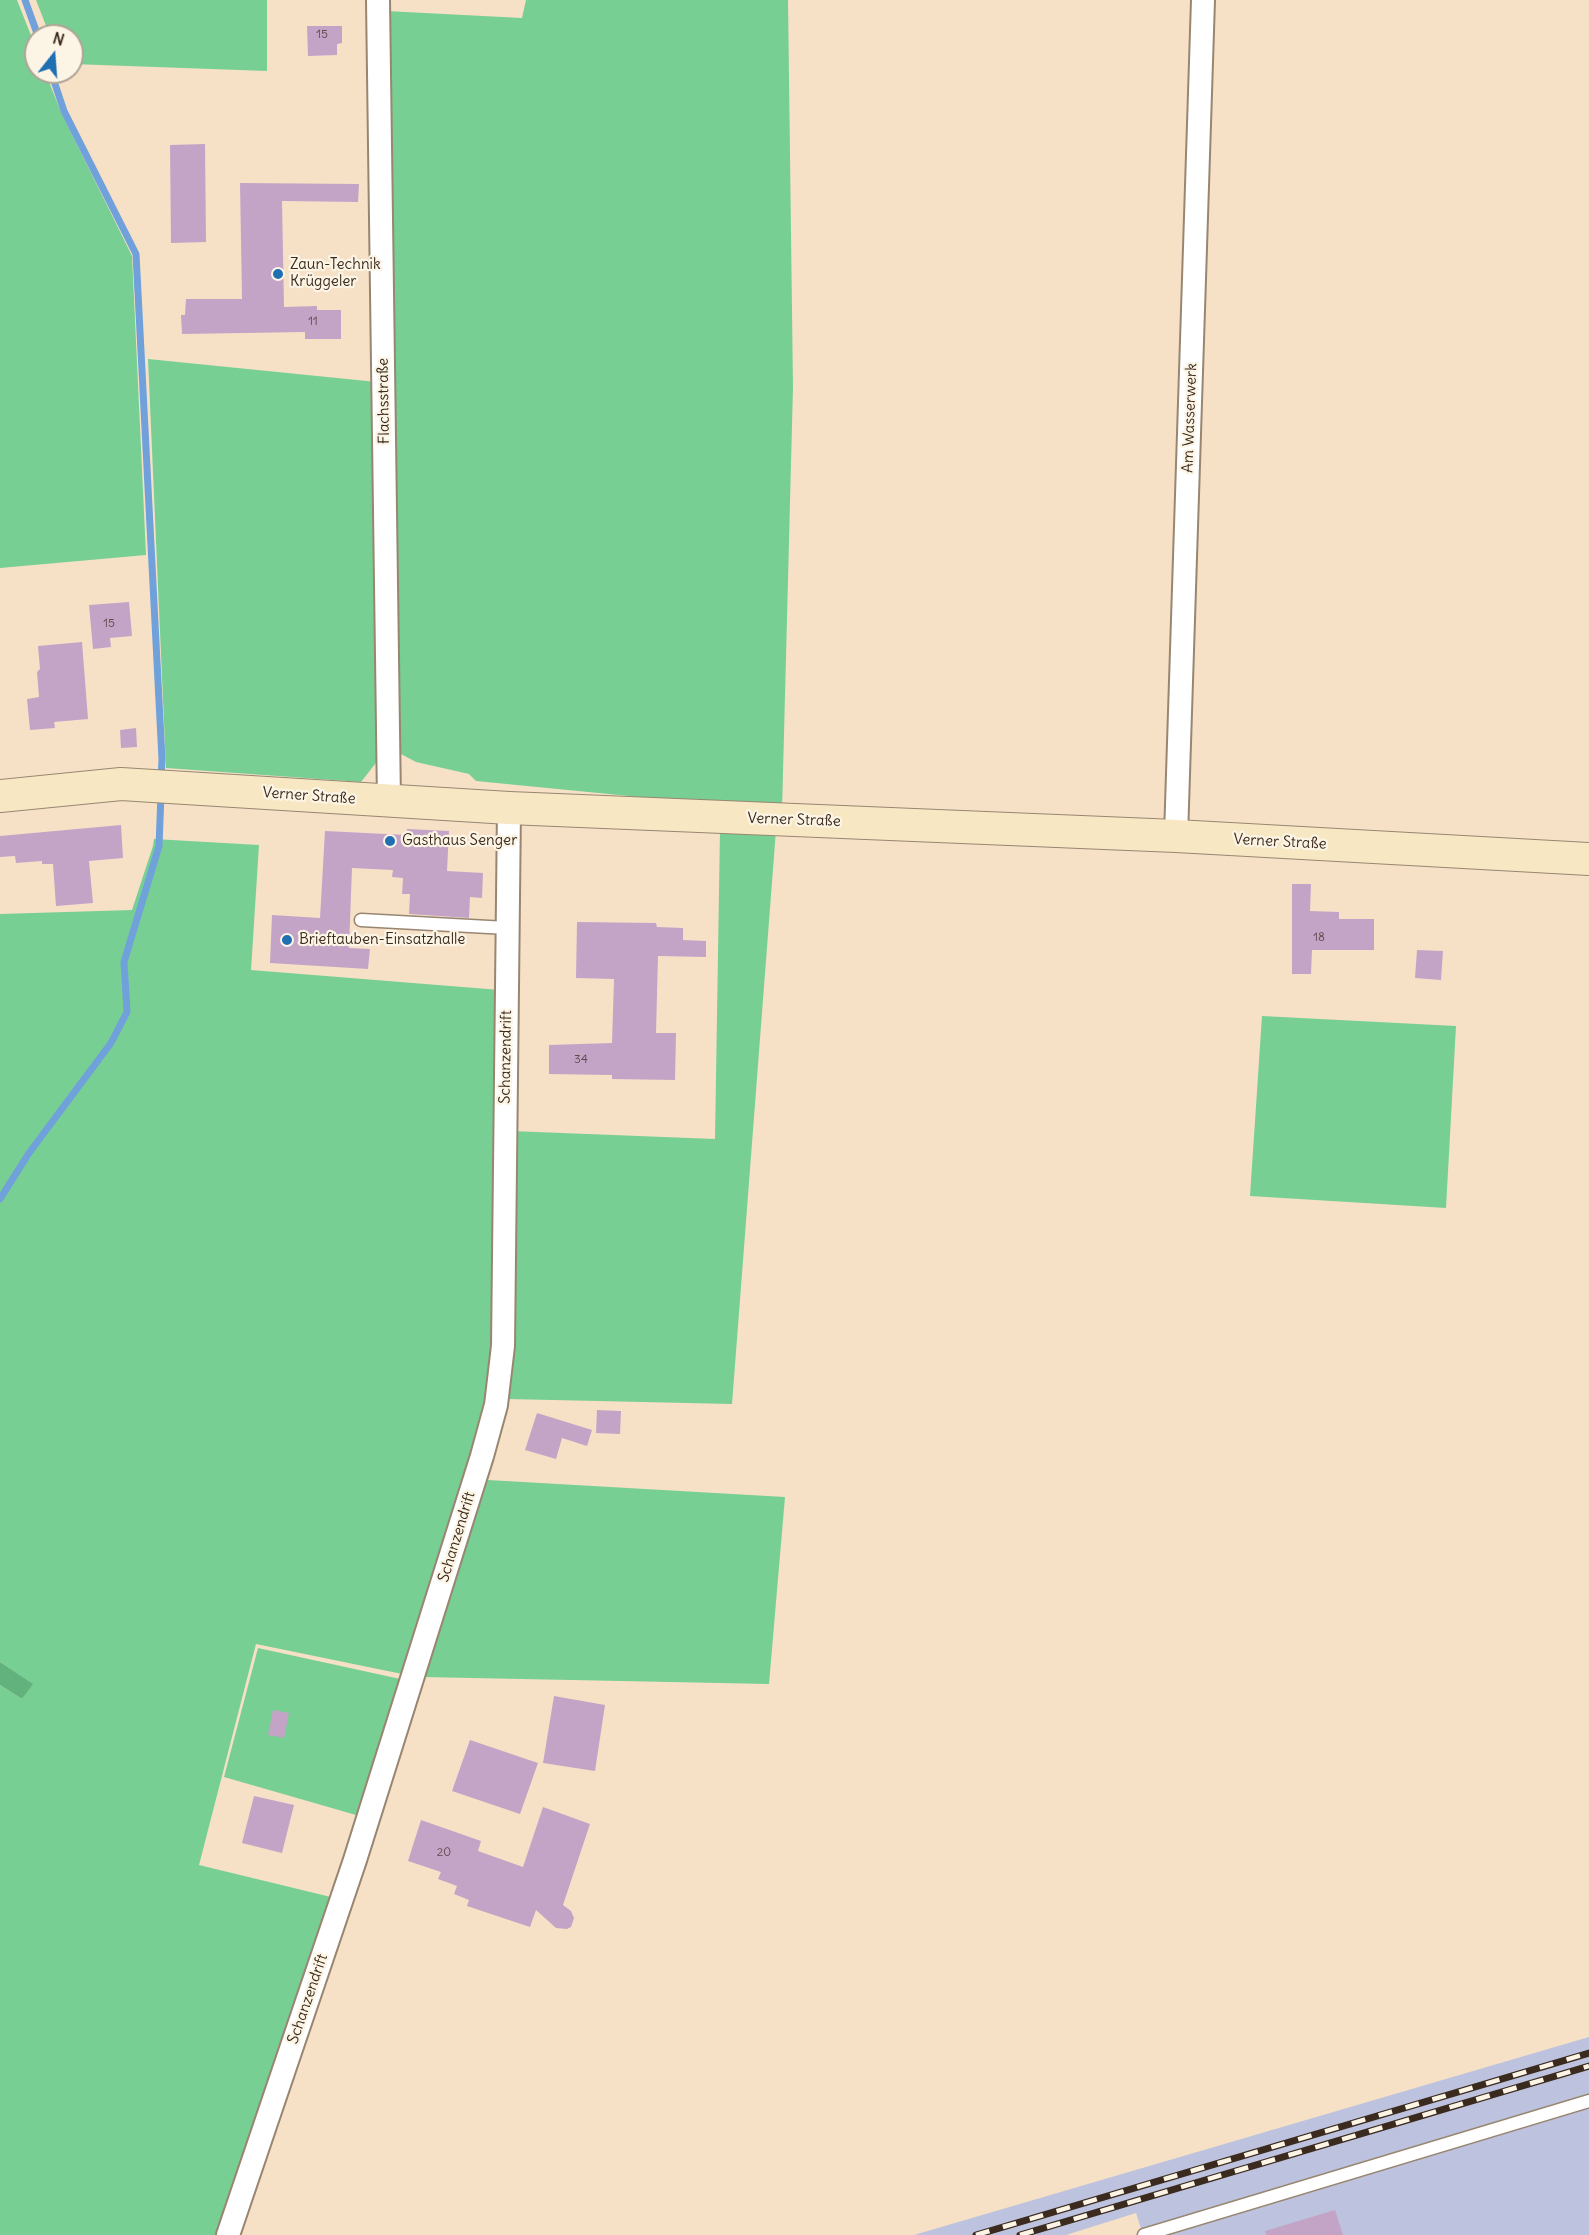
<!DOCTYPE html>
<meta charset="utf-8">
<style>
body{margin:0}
#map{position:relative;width:1589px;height:2235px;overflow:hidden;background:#f6e1c7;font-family:Delius,sans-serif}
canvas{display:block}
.north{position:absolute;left:24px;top:24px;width:60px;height:60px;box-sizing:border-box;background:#fcf5e5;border:2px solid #afa495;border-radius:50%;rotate:17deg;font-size:16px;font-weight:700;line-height:24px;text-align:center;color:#3b2a1e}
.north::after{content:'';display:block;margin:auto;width:21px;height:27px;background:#1f6fb2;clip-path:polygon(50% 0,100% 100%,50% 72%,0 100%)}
</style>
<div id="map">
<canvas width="1589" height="2235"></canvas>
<div class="north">N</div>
</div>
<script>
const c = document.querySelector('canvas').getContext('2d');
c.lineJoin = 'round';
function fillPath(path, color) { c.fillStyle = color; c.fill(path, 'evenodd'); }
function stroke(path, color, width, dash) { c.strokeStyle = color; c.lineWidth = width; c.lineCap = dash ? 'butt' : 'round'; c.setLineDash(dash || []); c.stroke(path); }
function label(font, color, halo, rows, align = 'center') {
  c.font = font + ' Delius,sans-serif'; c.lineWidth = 4.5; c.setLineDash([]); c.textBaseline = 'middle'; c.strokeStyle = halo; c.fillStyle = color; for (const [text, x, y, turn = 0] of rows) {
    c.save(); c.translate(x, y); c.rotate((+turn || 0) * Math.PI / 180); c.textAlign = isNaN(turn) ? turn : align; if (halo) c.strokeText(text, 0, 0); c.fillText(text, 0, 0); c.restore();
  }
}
fillPath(new Path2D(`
 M1589,2037V2235H1143L1136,2213L1066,2235H914Z`), '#bdc3de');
fillPath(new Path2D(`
 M0,0H17L36,48V72H45L61,112L132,256L146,555L0,568Z
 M36,0H267V71L72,64V36H50Z
 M526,0H788L793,387L782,811L476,781L469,774L416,762L399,753L386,11L522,18Z
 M148,359L377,382L382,755L361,782L166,768Z
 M720,829L776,830L732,1404L507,1399L511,1131L715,1139Z
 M154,839L259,845L251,970L500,990L491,1408L407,1675L256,1644L199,1865L335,1898L223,2235H0V1685L22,1699L32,1684L0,1662V914L132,910L153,846Z
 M1262,1016L1456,1026L1446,1208L1250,1196Z
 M488,1480L785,1497L769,1684L422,1677Z
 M258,1648L405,1680L363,1817L224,1777Z`), '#78cf93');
fillPath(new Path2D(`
 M0,1662L33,1684L22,1699L0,1685Z`), '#62b27d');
stroke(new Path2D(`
 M25,0L38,36
 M51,72L64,111L136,254L162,759L161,780
 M0,1199L29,1153L111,1043L127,1012L124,962L159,846L161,794`), '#70a1db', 7);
fillPath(new Path2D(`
 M307,26H342V43L337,44V55L308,56Z
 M205,144L206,242L171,243L170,145Z
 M240,183L359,184L358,202L282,201L284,307L317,306V310H341V339H305V332L182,334L181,315H185L186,299H242Z
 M129,602L132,636L110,638L111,647L93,649L89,605Z
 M82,642L88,719L54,722L55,728L30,730L27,699L39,697L37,672L40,669L38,646Z
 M136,728L137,747L121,748L120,730Z
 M121,825L123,858L89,861L93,903L56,906L53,864H42V861L16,863L15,856L0,857V836Z
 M407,829L449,831L447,871L483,873L482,898L470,897L469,918L409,914L410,894H402L403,878L392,877L393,870L352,868L349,948L370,949L368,969L270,963L272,915L320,918L325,831L407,835Z
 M1292,884H1311L1310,911L1339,912V919H1374V950H1312L1311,974H1292Z
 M577,922L656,923L657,927L683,928V940L706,941V957L658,956L656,1033H676L675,1080L612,1079V1075L549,1074V1045L612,1043L614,979L576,978Z
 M1417,950L1443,951L1441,980L1415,978Z
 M597,1410L621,1411L620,1434L596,1433Z
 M537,1413L592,1430L587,1446L562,1438L556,1459L525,1450Z
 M554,1696L605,1705L595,1771L543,1763Z
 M273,1710L289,1713L284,1738L268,1735Z
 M470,1740L538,1763L520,1814L452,1791Z
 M254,1796L294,1805L282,1853L242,1843Z
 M543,1807L590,1824L563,1905L571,1911L574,1918L571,1927L567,1929L556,1928L536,1910L530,1927L467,1906L469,1900L454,1894L457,1886L438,1879L441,1872L408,1861L421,1820L481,1841L478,1851L523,1867Z
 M1335,2210L1343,2235H1266L1265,2231Z`), '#c3a4c7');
const lane = new Path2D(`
 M361,920L507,928
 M1144,2235L1589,2101`);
const street = new Path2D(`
 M378,0L389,801
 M1176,836L1203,0
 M228,2235L355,1860L482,1456L496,1405L503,1346L509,808`);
const secondary = new Path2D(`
 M0,796L121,784L509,808L1176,836L1589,859`);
stroke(lane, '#988672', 15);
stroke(street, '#988672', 26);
stroke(secondary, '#988672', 34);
stroke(lane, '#fff', 12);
stroke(street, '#fff', 22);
stroke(secondary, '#f7e8c3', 32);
const rail = new Path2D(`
 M976,2235L1589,2053
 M1020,2235L1589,2066`);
stroke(rail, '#3b2a1e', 7);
stroke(rail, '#fcf5e5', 4.5, [14]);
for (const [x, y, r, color] of [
 [278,274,6,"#1f6fb2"],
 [390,841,6,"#1f6fb2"],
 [287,940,6,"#1f6fb2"]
]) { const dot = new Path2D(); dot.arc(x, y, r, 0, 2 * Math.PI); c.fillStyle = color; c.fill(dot); stroke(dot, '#fcf5e5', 2); }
label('12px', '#5d4848', null, [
 ["15",322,35],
 ["11",313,322],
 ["15",109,624],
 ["18",1319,938],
 ["34",581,1060],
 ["20",444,1853]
]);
label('15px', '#3b2a1e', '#fcf5e5', [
 ["Zaun-Technik",290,265],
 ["Krüggeler",290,282],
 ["Gasthaus Senger",402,841],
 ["Brieftauben-Einsatzhalle",299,940]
], 'left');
label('15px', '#3b2a1e', '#fcf5e5', [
 ["Flachsstraße",384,401,-91],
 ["Am Wasserwerk",1190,418,-88],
 ["Verner Straße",309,796,4],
 ["Verner Straße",794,820,2],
 ["Verner Straße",1280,842,3],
 ["Schanzendrift",506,1057,-89],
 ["Schanzendrift",457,1537,-73],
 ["Schanzendrift",308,1999,-71]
]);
</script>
